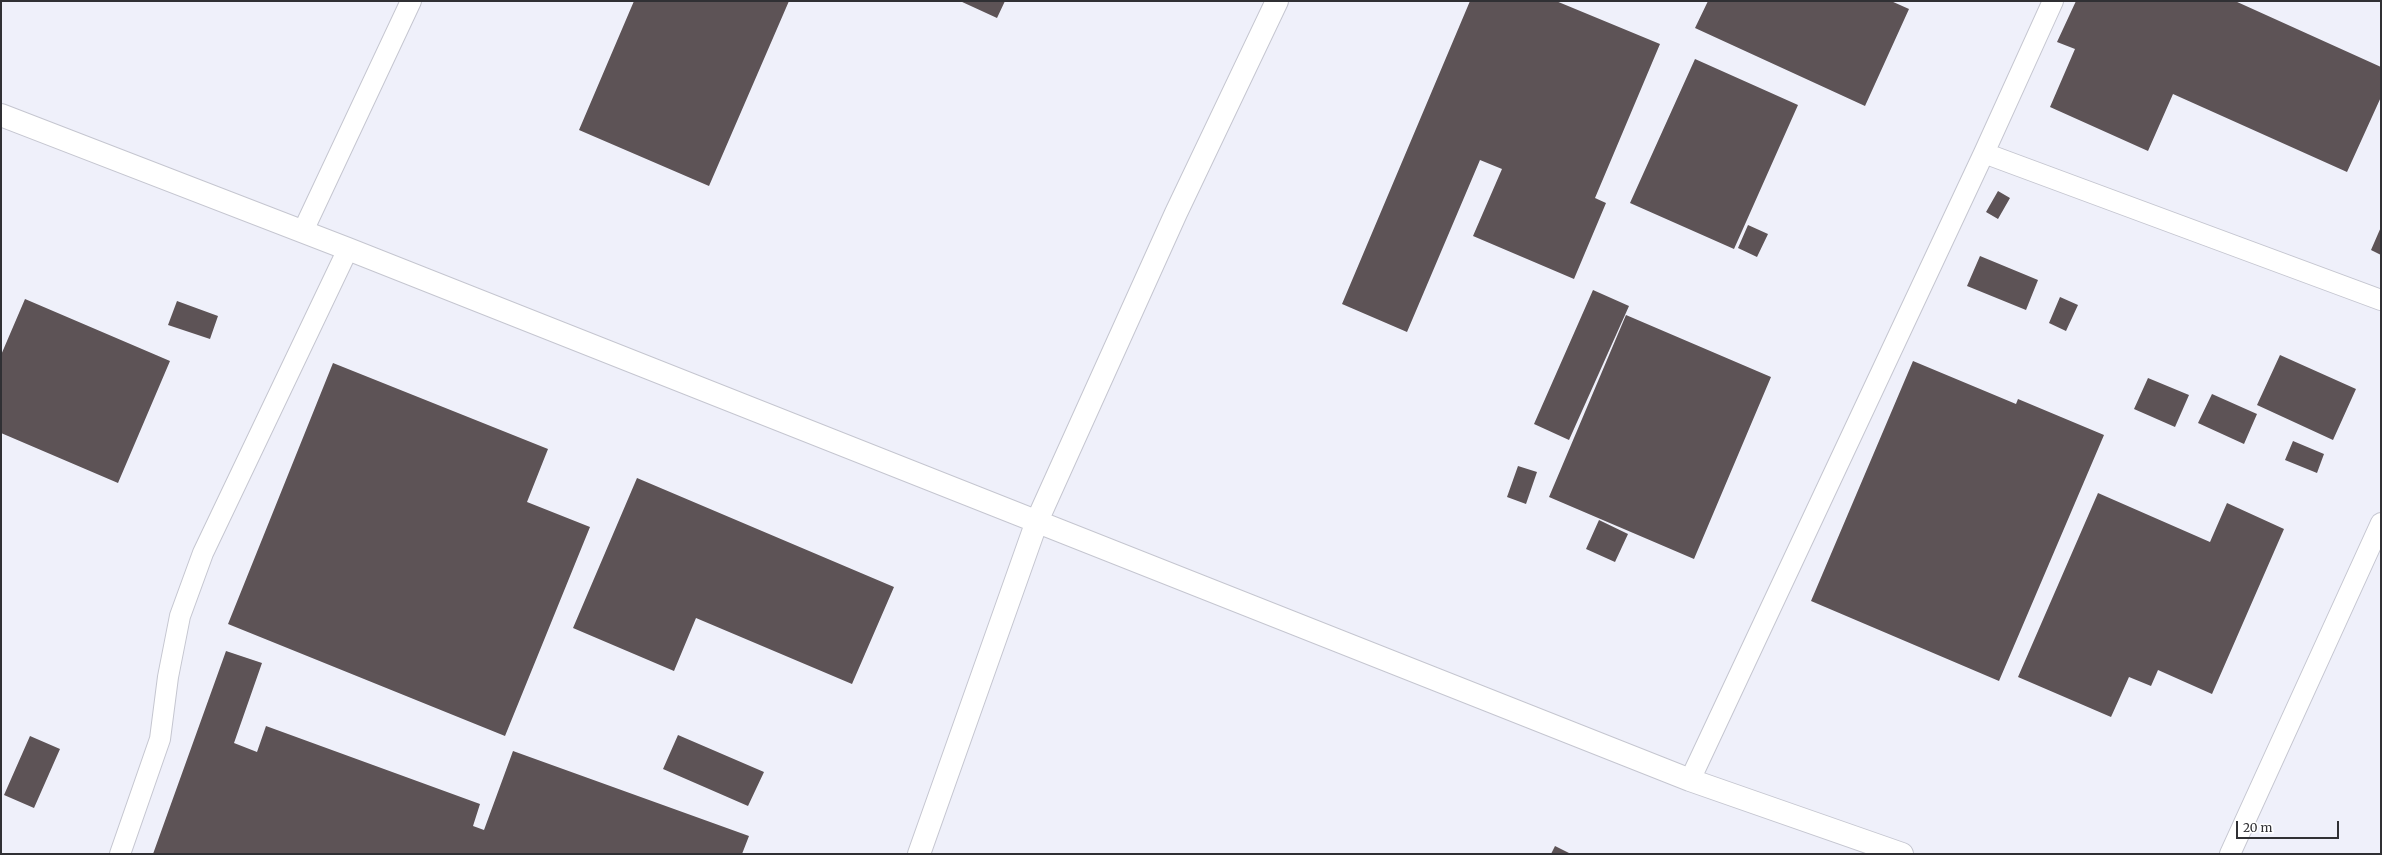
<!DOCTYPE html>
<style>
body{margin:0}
#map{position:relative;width:2382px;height:855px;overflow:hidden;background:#eff0fa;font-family:Merriweather,serif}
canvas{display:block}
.frame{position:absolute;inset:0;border:2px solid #303034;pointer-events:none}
.scale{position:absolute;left:2236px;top:821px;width:103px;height:18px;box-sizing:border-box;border:2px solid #303034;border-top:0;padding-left:5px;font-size:12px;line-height:14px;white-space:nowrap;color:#303034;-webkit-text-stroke:3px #fff;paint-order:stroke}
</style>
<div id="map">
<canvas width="2382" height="855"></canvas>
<div class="frame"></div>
<div class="scale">20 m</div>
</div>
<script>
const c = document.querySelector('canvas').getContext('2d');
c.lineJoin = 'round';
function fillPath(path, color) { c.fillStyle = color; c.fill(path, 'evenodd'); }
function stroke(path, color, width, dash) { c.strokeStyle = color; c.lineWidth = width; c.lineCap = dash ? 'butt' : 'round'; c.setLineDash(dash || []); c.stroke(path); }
fillPath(new Path2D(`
 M634,1H789L709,186L579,130Z
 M960,1H1005L997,18Z
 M1470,1H1556L1660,44L1595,198L1606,203L1574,279L1473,236L1502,169L1480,160L1407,332L1342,304Z
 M1708,1H1891L1909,9L1865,106L1695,28Z
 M2076,1H2235L2381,67V97L2347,172L2173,94L2148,151L2050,107L2075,49L2057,42Z
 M1695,59L1798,105L1734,249L1630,203Z
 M1998,191L2010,198L1998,219L1986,212Z
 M1748,225L1768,234L1757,257L1738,248Z
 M2381,227V255L2371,250Z
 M1980,256L2038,280L2026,310L1967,286Z
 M1593,290L1629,306L1569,440L1534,424Z
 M2060,297L2078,305L2066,331L2049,323Z
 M25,299L170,361L118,483L1,433V355Z
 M177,301L218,316L210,339L168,325Z
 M1626,315L1771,377L1694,559L1549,497Z
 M2280,355L2356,389L2333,440L2257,405Z
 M1913,361L2016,404L2018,399L2104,435L1999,681L1811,601Z
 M333,363L548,449L527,502L590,527L505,736L228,624Z
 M2148,378L2189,395L2175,427L2134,409Z
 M2212,394L2257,414L2244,444L2198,423Z
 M2293,441L2324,454L2317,473L2285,460Z
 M1518,466L1537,472L1526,504L1507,497Z
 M637,478L894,587L852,684L696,618L674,671L573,628Z
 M2098,493L2210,542L2227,503L2284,529L2212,694L2158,670L2151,686L2129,677L2111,717L2018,677Z
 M1599,520L1628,534L1615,562L1586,549Z
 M226,651L262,663L234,743L257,752L266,726L480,804L473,826L484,830L513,751L749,836L742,854H153Z
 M678,735L764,772L748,806L663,769Z
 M30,736L60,749L34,808L4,795Z
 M1555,846L1571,854H1551Z`), '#5d5356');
const lane = new Path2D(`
 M1984,153L2381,300
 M303,231L411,1
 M1690,780L1984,153L2053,1
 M120,854L160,739L168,677L180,616L203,553L348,249
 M2230,854L2381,523`);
const street = new Path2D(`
 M1,115L348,249L1690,780L1902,854
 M919,854L1037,521L1176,213L1277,1`);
stroke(lane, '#c5c6d0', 22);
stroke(street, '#c5c6d0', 24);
stroke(lane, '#fff', 20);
stroke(street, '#fff', 22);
</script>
